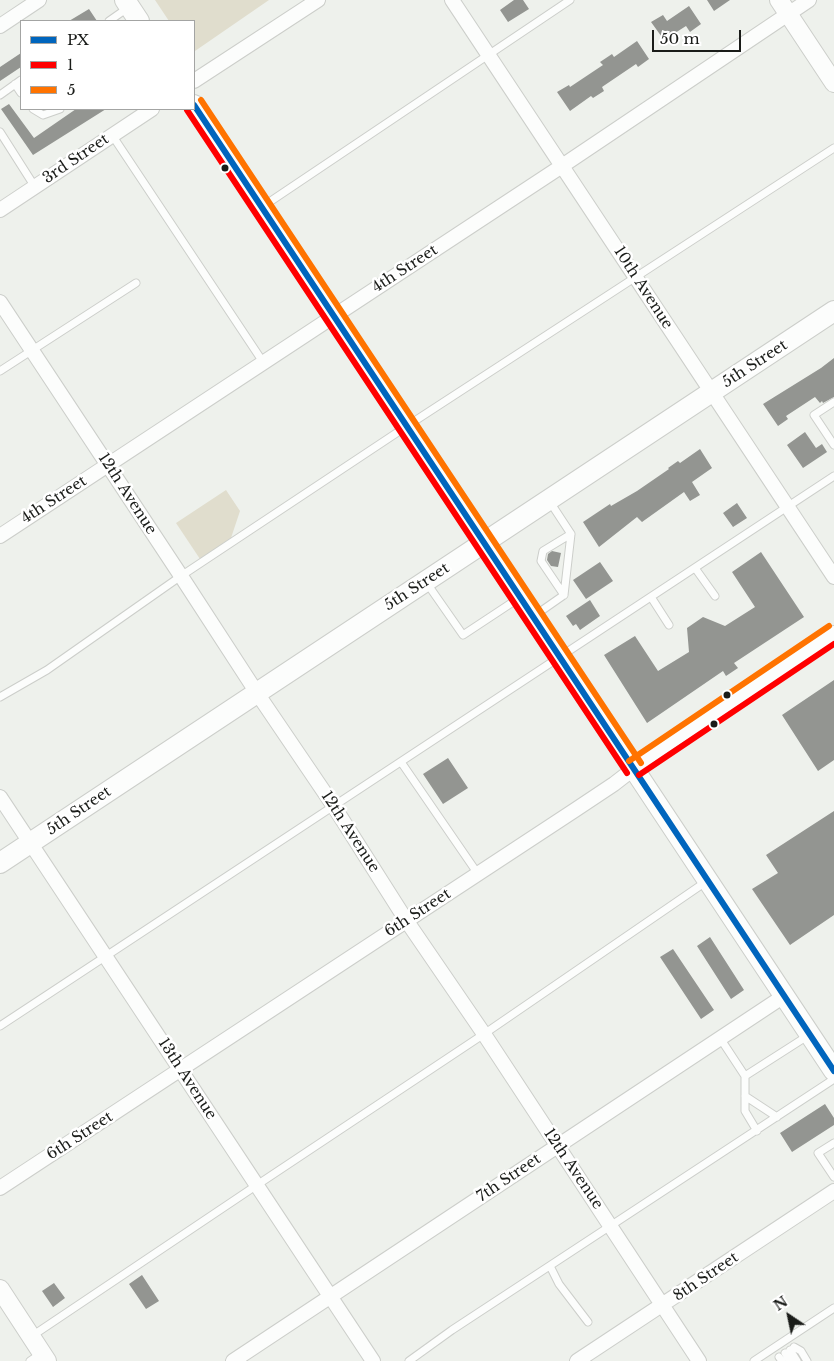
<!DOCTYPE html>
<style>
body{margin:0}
#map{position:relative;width:834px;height:1361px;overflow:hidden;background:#eef1ec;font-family:"Libre Baskerville",serif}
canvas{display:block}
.legend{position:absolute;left:20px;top:20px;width:175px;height:90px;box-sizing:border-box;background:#fff;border:1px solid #a3a4a3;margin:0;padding:6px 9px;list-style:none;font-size:15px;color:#1a1c19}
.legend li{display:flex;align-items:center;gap:10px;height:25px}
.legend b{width:25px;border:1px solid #a3a4a3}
.north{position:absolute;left:764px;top:1291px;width:50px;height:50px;-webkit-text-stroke:4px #fff;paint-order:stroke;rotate:326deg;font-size:14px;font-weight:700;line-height:20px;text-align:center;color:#1a1c19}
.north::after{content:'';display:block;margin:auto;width:18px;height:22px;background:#1a1c19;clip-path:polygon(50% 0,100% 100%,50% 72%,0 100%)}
.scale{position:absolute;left:652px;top:30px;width:89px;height:22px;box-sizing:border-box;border:2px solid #1a1c19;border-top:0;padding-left:6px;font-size:15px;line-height:18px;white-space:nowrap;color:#1a1c19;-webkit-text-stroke:4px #fff;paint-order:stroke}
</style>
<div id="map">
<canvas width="834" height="1361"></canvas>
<ul class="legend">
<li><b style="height:6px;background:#0065bd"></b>PX</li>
<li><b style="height:6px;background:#f00"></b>1</li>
<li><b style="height:6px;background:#ff7300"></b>5</li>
</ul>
<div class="north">N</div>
<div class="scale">50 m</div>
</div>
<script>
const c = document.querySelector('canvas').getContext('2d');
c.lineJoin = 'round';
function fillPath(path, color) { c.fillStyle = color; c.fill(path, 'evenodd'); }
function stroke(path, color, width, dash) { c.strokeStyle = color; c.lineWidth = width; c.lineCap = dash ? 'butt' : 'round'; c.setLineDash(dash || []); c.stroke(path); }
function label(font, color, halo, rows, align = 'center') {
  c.font = font + ' "Libre Baskerville",serif'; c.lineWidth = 5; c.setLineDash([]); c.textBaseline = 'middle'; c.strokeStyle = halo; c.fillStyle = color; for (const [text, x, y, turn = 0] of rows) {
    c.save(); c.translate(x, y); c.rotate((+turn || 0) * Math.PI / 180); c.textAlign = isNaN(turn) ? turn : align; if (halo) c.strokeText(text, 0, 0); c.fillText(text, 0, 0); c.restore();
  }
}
fillPath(new Path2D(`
 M155,0H269L195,51L194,21H169Z
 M226,490L240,511L231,538L200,559L176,523Z`), '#e0ddcd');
fillPath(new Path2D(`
 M514,0H523L529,9L508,22L500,10Z
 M707,0H730L714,11Z
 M689,6L701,24L690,32L686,26L664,40L651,22L663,15L667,21Z
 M89,9L97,21H69Z
 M637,41L649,59L638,67L636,64L602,87L604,91L593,98L591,96L570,111L557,92L569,85L570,87L603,65L600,62L612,54L614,57Z
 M21,53V67L0,81V67Z
 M9,104L34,138L76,109H106L33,155L1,109Z
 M834,358V397L823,403L822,401L820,403L815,397L786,416L788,419L778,426L763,404L821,368Z
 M805,432L816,448L822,444L827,452L803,468L787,445Z
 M700,449L712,468L692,482L700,495L690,501L684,492L642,522L637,517L599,547L583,522L610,504L611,506L637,491L669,469L668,468L678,461L680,463Z
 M737,503L747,518L733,527L723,513Z
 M552,551L561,553L558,567L551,566L547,560L548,554Z
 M761,552L804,617L734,663L738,668L726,676L723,671L647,723L604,655L635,636L658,671L689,652L687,628L703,617L725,626L755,607L732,572Z
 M600,562L613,581L586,599L573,580Z
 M590,600L600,616L580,630L576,624L573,626L566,616Z
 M834,680V760L818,771L782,715Z
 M448,758L468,788L443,804L423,774Z
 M834,811V915L790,945L752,889L778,873L766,855Z
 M710,937L744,990L731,999L697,946Z
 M673,949L714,1010L701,1019L660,957Z
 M825,1104L834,1118V1125L792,1152L780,1133Z
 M142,1275L159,1301L146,1309L129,1284Z
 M54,1283L65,1298L53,1307L42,1291Z`), '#939591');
const service = new Path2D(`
 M109,21L129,7
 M15,84L21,93
 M0,95L21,80
 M33,109L43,115L60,109
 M0,132L35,187
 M112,135L263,362
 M262,207L570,0
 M0,371L136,283
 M834,402L814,415L834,445
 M695,568L715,596
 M426,582L463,635L519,598
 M564,595L571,534
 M651,597L669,625
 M534,616L564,595L541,561L543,551L571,534L550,502
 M0,697L47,670L181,576L407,426L834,148
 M401,762L478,874
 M0,1026L834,476
 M720,1038L745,1076L809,1035
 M745,1076V1111L757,1131
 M745,1096L777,1117
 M834,1143L818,1153L834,1177
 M550,1266L559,1284L588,1322
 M32,1336L257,1185L484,1034L707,881
 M794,1347L801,1351L807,1361
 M790,1350L797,1361
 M785,1353L790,1361
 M779,1357L782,1361
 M30,1361L42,1353
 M409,1361L452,1330L834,1079
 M754,1361L834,1308`);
const minor = new Path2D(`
 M452,0L834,577
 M0,26L39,0
 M194,81L318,0
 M0,210L152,109
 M0,302L181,576L257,693L333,805L406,920L484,1034L699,1361
 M0,536L562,166L809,0
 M0,797L373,1361
 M0,1188L575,810L614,784L654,753L834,633
 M233,1361L784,996
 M577,1361L834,1191`);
const tertiary = new Path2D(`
 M779,0L834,83
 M0,1289L47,1361`);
const secondary = new Path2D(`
 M125,0L139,21
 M194,105L834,1071
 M0,863L834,311`);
stroke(service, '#ccceca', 9);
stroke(minor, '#ccceca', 16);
stroke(tertiary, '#ccceca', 20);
stroke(secondary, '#ccceca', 22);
stroke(service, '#fcfdfc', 7);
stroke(minor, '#fcfdfc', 14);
stroke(tertiary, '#fcfdfc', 18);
stroke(secondary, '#fcfdfc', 20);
stroke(new Path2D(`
 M194,105L834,1071`), '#0065bd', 6);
stroke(new Path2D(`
 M187,110L627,773
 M639,775L834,644`), '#f00', 6);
stroke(new Path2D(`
 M201,100L641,763
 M629,761L829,626`), '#ff7300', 6);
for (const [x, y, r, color] of [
 [225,168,4.5,"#1a1c19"],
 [727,695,4.5,"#1a1c19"],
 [714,724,4.5,"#1a1c19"]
]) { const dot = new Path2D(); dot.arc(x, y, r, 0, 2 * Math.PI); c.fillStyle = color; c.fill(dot); stroke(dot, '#fff', 2); }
label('15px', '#1a1c19', '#fff', [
 ["3rd Street",76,159,-34],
 ["4th Street",405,269,-33],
 ["10th Avenue",643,288,57],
 ["5th Street",755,364,-33],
 ["12th Avenue",127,494,57],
 ["4th Street",54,500,-33],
 ["5th Street",417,587,-33],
 ["5th Street",79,811,-34],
 ["12th Avenue",350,832,57],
 ["6th Street",418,913,-33],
 ["13th Avenue",187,1079,57],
 ["6th Street",80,1136,-33],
 ["12th Avenue",573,1169,56],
 ["7th Street",509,1178,-34],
 ["8th Street",706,1277,-34]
]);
</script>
